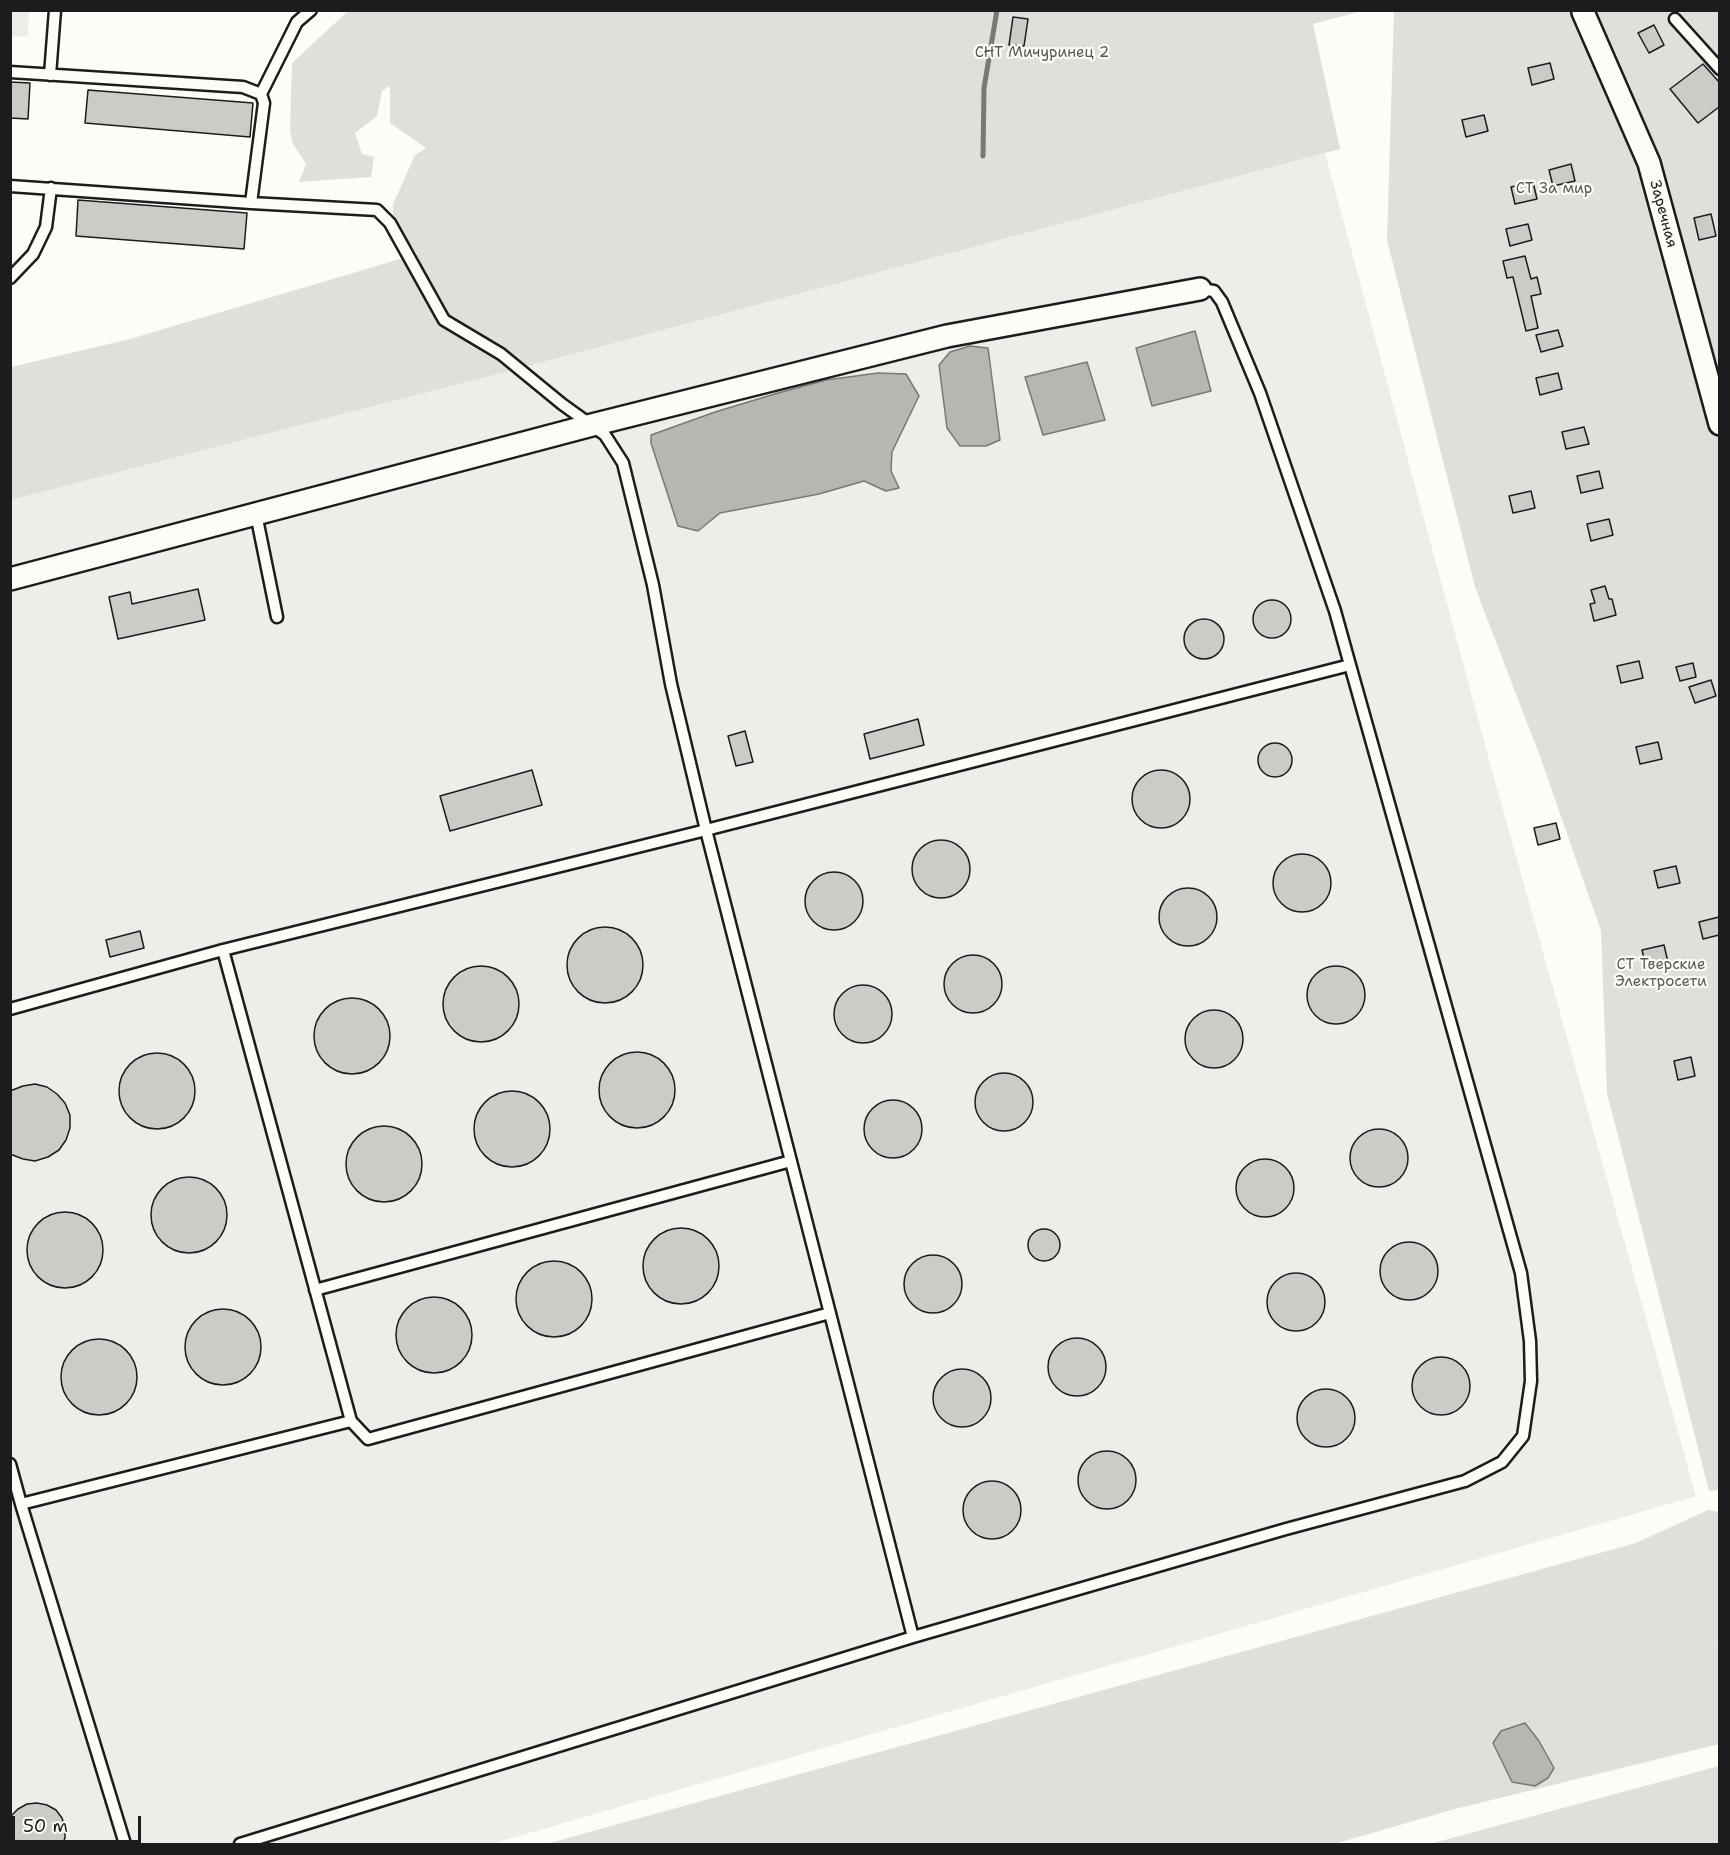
<!DOCTYPE html>
<meta charset="utf-8">
<style>
body{margin:0}
#map{position:relative;width:1730px;height:1855px;overflow:hidden;background:#fdfcf7;font-family:"Shantell Sans",sans-serif}
canvas{display:block}
.frame{position:absolute;inset:0;border:12px solid #1c1c1c;pointer-events:none}
.scale{position:absolute;left:12px;top:1816px;width:129px;height:27px;box-sizing:border-box;border:3px solid #1c1c1c;border-top:0;padding-left:8px;font-size:18px;line-height:21px;white-space:nowrap;color:#1c1c1c;-webkit-text-stroke:4px #fdfcf7;paint-order:stroke}
</style>
<div id="map">
<canvas width="1730" height="1855"></canvas>
<div class="frame"></div>
<div class="scale">50 m</div>
</div>
<script>
const c = document.querySelector('canvas').getContext('2d');
c.lineJoin = 'round';
function fillPath(path, color) { c.fillStyle = color; c.fill(path, 'evenodd'); }
function stroke(path, color, width, dash) { c.strokeStyle = color; c.lineWidth = width; c.lineCap = dash ? 'butt' : 'round'; c.setLineDash(dash || []); c.stroke(path); }
function label(font, color, halo, rows, align = 'center') {
  c.font = font + ' "Shantell Sans",sans-serif'; c.lineWidth = 4.5; c.setLineDash([]); c.textBaseline = 'middle'; c.strokeStyle = halo; c.fillStyle = color; for (const [text, x, y, turn = 0] of rows) {
    c.save(); c.translate(x, y); c.rotate((+turn || 0) * Math.PI / 180); c.textAlign = isNaN(turn) ? turn : align; if (halo) c.strokeText(text, 0, 0); c.fillText(text, 0, 0); c.restore();
  }
}
fillPath(new Path2D(`
 M11,10L29,11L28,37L11,36Z
 M1325,153L1496,785L1696,1496L491,1844H11V500L521,368Z`), '#eeede9');
fillPath(new Path2D(`
 M348,11H1362L1313,24L1340,149L521,368L11,500V367L130,339L417,254L393,219V204L415,155L426,148L390,123V86L382,91L377,116L355,133L362,154L374,157L371,177L299,182L306,164L292,142L290,129L292,63Z
 M1394,11H1719V1490L1709,1491L1607,1093L1601,931L1541,759L1475,587L1387,240Z
 M1708,1510L1719,1512L1720,1645L1717,1647L1720,1650L1719,1744L1455,1809L1334,1844H546L1636,1543Z
 M1719,1766V1844H1430L1459,1836Z`), '#e0dfdb');
const water = new Path2D(`
 M1195,331L1211,391L1152,406L1136,348Z
 M970,346L988,348L1000,440L986,446H960L947,428L939,365L950,352Z
 M1087,362L1105,420L1043,435L1025,377Z
 M878,373L906,374L919,396L892,452L891,471L899,488L886,491L864,481L819,494L720,513L698,531L678,526L651,443V435L715,412L778,393L826,380Z
 M1525,1723L1539,1741L1554,1768L1548,1778L1535,1786L1512,1782L1493,1743L1501,1731Z`);
fillPath(water, '#b7b6b2');
stroke(water, '#797876', 1.5);
stroke(new Path2D(`
 M983,156L984,88L997,10`), '#797876', 5);
const building = new Path2D(`
 M1013,17L1028,19L1024,46L1009,45Z
 M1654,25L1664,45L1649,53L1638,33Z
 M1550,63L1554,79L1532,85L1528,68Z
 M1703,64L1719,82V107L1698,123L1670,89Z
 M10,82L30,83L28,119L10,118Z
 M88,90L253,103L250,137L85,123Z
 M1484,115L1488,131L1466,137L1462,120Z
 M1571,164L1575,181L1553,186L1549,170Z
 M1533,182L1537,199L1515,204L1511,187Z
 M78,200L247,213L244,249L76,236Z
 M1711,214L1716,236L1699,240L1694,218Z
 M1528,224L1532,240L1510,246L1506,229Z
 M1525,256L1531,279L1537,277L1541,294L1531,296L1538,328L1526,331L1513,277L1507,278L1503,261Z
 M1558,330L1563,346L1541,352L1536,335Z
 M1558,373L1562,389L1540,395L1536,378Z
 M1584,427L1589,444L1566,449L1562,432Z
 M1599,471L1603,488L1581,493L1577,476Z
 M1531,491L1535,508L1513,513L1509,496Z
 M1609,519L1613,535L1591,541L1587,524Z
 M1605,586L1609,599H1612L1616,615L1594,621L1590,604L1595,603L1591,590Z
 M198,589L205,620L118,639L109,597L130,592L132,604Z
 M1253 619a19 19 0 1 1 38 0a19 19 0 1 1-38 0Z
 M1184 639a20 20 0 1 1 40 0a20 20 0 1 1-40 0Z
 M1639,661L1643,678L1621,683L1617,666Z
 M1693,663L1696,677L1680,681L1676,667Z
 M1711,680L1716,696L1695,703L1689,687Z
 M918,719L924,745L870,759L864,734Z
 M745,731L753,762L736,766L728,736Z
 M1658,742L1662,759L1640,764L1636,747Z
 M1258 760a17 17 0 1 1 34 0a17 17 0 1 1-34 0Z
 M1132 799a29 29 0 1 1 58 0a29 29 0 1 1-58 0Z
 M532,770L542,805L450,831L440,796Z
 M1556,823L1560,839L1538,845L1534,828Z
 M912 869a29 29 0 1 1 58 0a29 29 0 1 1-58 0Z
 M1273 883a29 29 0 1 1 58 0a29 29 0 1 1-58 0Z
 M1676,866L1680,883L1658,888L1654,871Z
 M805 901a29 29 0 1 1 58 0a29 29 0 1 1-58 0Z
 M1159 917a29 29 0 1 1 58 0a29 29 0 1 1-58 0Z
 M1719,917V935L1703,939L1699,922Z
 M567 965a38 38 0 1 1 76 0a38 38 0 1 1-76 0Z
 M140,931L144,948L110,957L106,940Z
 M1664,945L1668,962L1646,967L1642,950Z
 M944 984a29 29 0 1 1 58 0a29 29 0 1 1-58 0Z
 M1307 995a29 29 0 1 1 58 0a29 29 0 1 1-58 0Z
 M443 1004a38 38 0 1 1 76 0a38 38 0 1 1-76 0Z
 M834 1014a29 29 0 1 1 58 0a29 29 0 1 1-58 0Z
 M314 1036a38 38 0 1 1 76 0a38 38 0 1 1-76 0Z
 M1185 1039a29 29 0 1 1 58 0a29 29 0 1 1-58 0Z
 M599 1090a38 38 0 1 1 76 0a38 38 0 1 1-76 0Z
 M119 1091a38 38 0 1 1 76 0a38 38 0 1 1-76 0Z
 M1691,1057L1695,1076L1678,1080L1674,1061Z
 M975 1102a29 29 0 1 1 58 0a29 29 0 1 1-58 0Z
 M35,1084L47,1087L57,1094L65,1103L70,1115V1128L66,1140L59,1150L48,1157L35,1161L23,1159L10,1154V1091L23,1086Z
 M474 1129a38 38 0 1 1 76 0a38 38 0 1 1-76 0Z
 M864 1129a29 29 0 1 1 58 0a29 29 0 1 1-58 0Z
 M346 1164a38 38 0 1 1 76 0a38 38 0 1 1-76 0Z
 M1350 1158a29 29 0 1 1 58 0a29 29 0 1 1-58 0Z
 M1236 1188a29 29 0 1 1 58 0a29 29 0 1 1-58 0Z
 M151 1215a38 38 0 1 1 76 0a38 38 0 1 1-76 0Z
 M27 1250a38 38 0 1 1 76 0a38 38 0 1 1-76 0Z
 M643 1266a38 38 0 1 1 76 0a38 38 0 1 1-76 0Z
 M1028 1245a16 16 0 1 1 32 0a16 16 0 1 1-32 0Z
 M1380 1271a29 29 0 1 1 58 0a29 29 0 1 1-58 0Z
 M904 1284a29 29 0 1 1 58 0a29 29 0 1 1-58 0Z
 M516 1299a38 38 0 1 1 76 0a38 38 0 1 1-76 0Z
 M1267 1302a29 29 0 1 1 58 0a29 29 0 1 1-58 0Z
 M396 1335a38 38 0 1 1 76 0a38 38 0 1 1-76 0Z
 M185 1347a38 38 0 1 1 76 0a38 38 0 1 1-76 0Z
 M1048 1367a29 29 0 1 1 58 0a29 29 0 1 1-58 0Z
 M61 1377a38 38 0 1 1 76 0a38 38 0 1 1-76 0Z
 M1412 1386a29 29 0 1 1 58 0a29 29 0 1 1-58 0Z
 M933 1398a29 29 0 1 1 58 0a29 29 0 1 1-58 0Z
 M1297 1418a29 29 0 1 1 58 0a29 29 0 1 1-58 0Z
 M1078 1480a29 29 0 1 1 58 0a29 29 0 1 1-58 0Z
 M963 1510a29 29 0 1 1 58 0a29 29 0 1 1-58 0Z
 M37,1803L47,1805L56,1810L62,1818L65,1828V1838L62,1845H10V1817L18,1809L27,1804Z`);
fillPath(building, '#cccbc8');
stroke(building, '#1c1c1c', 1.5);
const service = new Path2D(`
 M1675,19L1720,69
 M10,72L243,87L261,94L264,103L251,203
 M50,75L55,10
 M261,94L297,22L311,10
 M10,186L251,203L377,210L390,223L444,320L501,354L562,404L605,435L623,463L653,585L671,684L706,830L913,1637
 M10,278L33,254L46,227L51,188
 M1200,289L1214,291L1222,302L1260,393L1335,611L1350,665
 M256,514L277,617
 M223,950L351,1421
 M10,1009L223,950L706,830L1350,665L1521,1273L1530,1341L1531,1381L1523,1436L1502,1462L1465,1481L1286,1529L913,1637L240,1844
 M315,1290L791,1161
 M10,1464L21,1504L351,1421L368,1439L830,1313
 M21,1504L125,1844`);
const minor = new Path2D(`
 M1583,12L1649,163L1720,424
 M10,579L592,425L947,336L1200,289`);
stroke(service, '#1c1c1c', 15);
stroke(minor, '#1c1c1c', 26);
stroke(service, '#fdfcf7', 10);
stroke(minor, '#fdfcf7', 21);
label('15px', '#575655', '#fdfcf7', [
 ["СНТ Мичуринец 2",1042,53],
 ["СТ За мир",1554,189],
 ["СТ Тверские",1661,965],
 ["Электросети",1661,982]
]);
label('15px', '#1c1c1c', '#fdfcf7', [
 ["Заречная",1663,214,75]
]);
</script>
